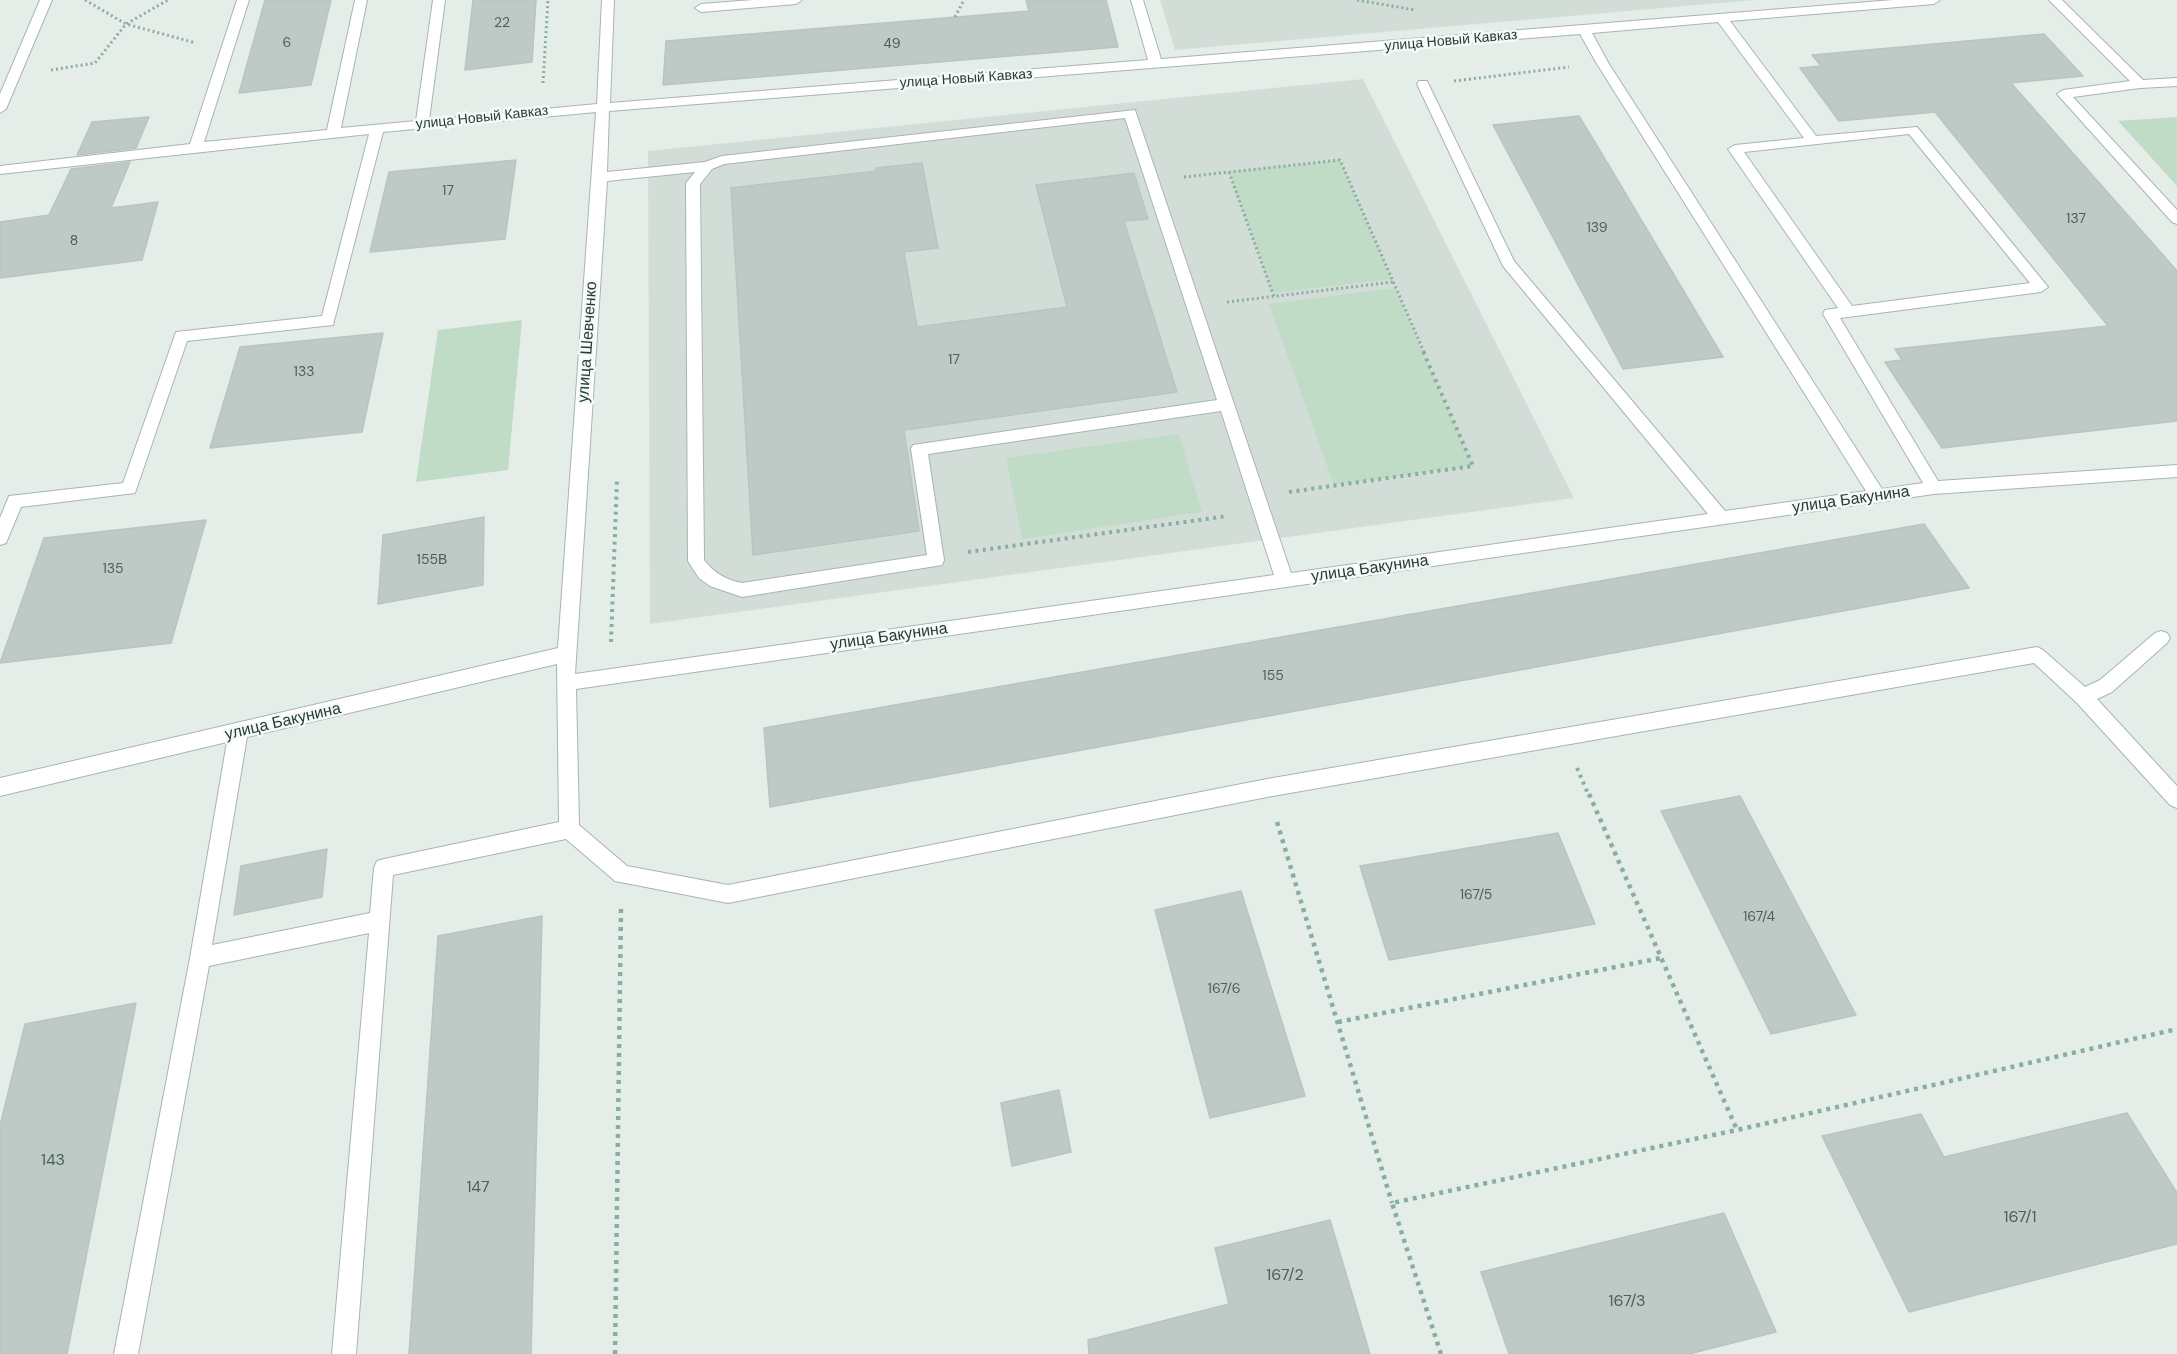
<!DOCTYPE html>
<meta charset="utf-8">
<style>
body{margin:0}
canvas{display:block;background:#e5ede9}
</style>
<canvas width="2177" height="1354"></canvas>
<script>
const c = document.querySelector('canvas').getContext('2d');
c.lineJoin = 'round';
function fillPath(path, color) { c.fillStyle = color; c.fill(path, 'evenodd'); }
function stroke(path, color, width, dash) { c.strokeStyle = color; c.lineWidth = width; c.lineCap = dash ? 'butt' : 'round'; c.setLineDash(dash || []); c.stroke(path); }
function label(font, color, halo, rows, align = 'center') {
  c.font = font + ' "DM Sans",sans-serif'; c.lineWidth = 5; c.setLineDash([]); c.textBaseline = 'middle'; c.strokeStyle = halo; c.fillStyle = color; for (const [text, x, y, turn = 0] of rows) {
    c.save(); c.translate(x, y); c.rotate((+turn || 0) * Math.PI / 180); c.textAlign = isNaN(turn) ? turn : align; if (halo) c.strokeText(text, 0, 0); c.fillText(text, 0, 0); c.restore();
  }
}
fillPath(new Path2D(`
 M1160,0H1756L1175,50Z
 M1363,79L1574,498L650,624L648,151Z`), '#d3ddd8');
fillPath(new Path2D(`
 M2177,117V186L2118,121Z
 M1340,160L1392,279L1273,293L1229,172Z
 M1395,288L1473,466L1334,485L1269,304Z
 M522,320L508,470L416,482L438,330Z
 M1179,434L1202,512L1022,539L1006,458Z`), '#c0dcc6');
const building = new Path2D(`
 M265,0H331L311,85L239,93Z
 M473,0H536L532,62L465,70Z
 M1026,0H1106L1118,47L663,85L666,41L1029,11Z
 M2044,34L2083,76L2011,83L2177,271V421L1942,448L1885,362L1902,360L1895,349L2108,326L1935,112L1839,121L1800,68L1821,66L1812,55Z
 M1579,116L1602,154L1723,357L1623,369L1493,125Z
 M149,117L136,148L77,155L92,122Z
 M516,160L505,239L370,252L389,172Z
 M130,162L111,208L158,202L142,260L0,278V222L49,215L71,169Z
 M922,163L938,248L904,252L917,327L1067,307L1036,185L1134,173L1148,219L1124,221L1177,392L904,430L919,531L753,555L731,188L876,171V168Z
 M383,333L362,432L210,448L240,347Z
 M484,517L483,585L378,604L383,535Z
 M206,520L171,643L0,663L44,538Z
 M1924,524L1969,588L770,807L764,728Z
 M1740,796L1856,1015L1771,1034L1661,811Z
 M1558,833L1595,924L1389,960L1360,866Z
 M327,849L322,897L234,915L241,866Z
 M1241,891L1305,1096L1210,1118L1155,910Z
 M542,916L531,1354H409L438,936Z
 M136,1003L67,1354H0V1126L25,1024Z
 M1059,1090L1071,1152L1012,1166L1001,1103Z
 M2127,1113L2177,1193V1244L1909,1312L1822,1136L1921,1114L1944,1157Z
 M1724,1213L1776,1332L1689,1354H1509L1481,1272Z
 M1330,1220L1370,1354H1089L1088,1340L1229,1304L1215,1248Z`);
fillPath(building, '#bdcac5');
stroke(building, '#b8c6bf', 1.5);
const minor = new Path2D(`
 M40,0H52L6,109L0,113V94Z
 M237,0H249L204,142L327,130L355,0H367L341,128L416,121L433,0H445L429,120L597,104L602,0H614L610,103L1148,60L1131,0H1143L1161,59L1893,0H1940L1934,4L1730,21L1816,136L1917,127L2048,287L2041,292L1840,318L1938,481L2177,465V477L1934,494L576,689L579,825L627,866L728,885L1267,779L2037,647L2043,650L2085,687L2100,680L2155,633L2161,631L2167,633L2170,638L2167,643L2112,692L2097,699L2177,786V808L2170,805L2077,703L2034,663L1267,797L728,903L615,881L566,839L393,875L356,1354H332L369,933L209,966L138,1354H114L190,958L227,742L0,796V778L558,648L596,112L383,132L333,325L187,341L135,493L21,507L6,543L0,545V518L9,496L123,483L176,332L322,316L369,134L0,174V166L190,144ZM1718,22L1804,138L1735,145L1728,149L1838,308L1825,310L1823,314L1923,483L1882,489L1609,64L1592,33ZM1580,34L1597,64L1866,491L1725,511L1514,261L1427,81H1419L1417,84L1503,266L1708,514L1291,573L1135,110L722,156L705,162L607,172L609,111ZM1125,118L1217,400L913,445L911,449L927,555L742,583C726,580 714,573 704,560L700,184L712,169L724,164ZM1909,134L2030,283L1852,306L1744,152ZM695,172L686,183L688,561L699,578L710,586L742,597L942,565L944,560L928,454L1221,411L1274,575L575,674L607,181ZM557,664L559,822L384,859L377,861L374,868L370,913L212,945L247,737Z
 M753,0H802L796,4L701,12L695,8L701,4Z
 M2049,0H2062L2143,80L2177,78V86L2140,88L2073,97L2177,210V224L2172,222L2057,94L2063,90L2130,81Z`);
stroke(minor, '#a8b5af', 2);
stroke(new Path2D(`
 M85,0L126,24L196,43
 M1357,0L1415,10
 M955,17L964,0
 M51,70L95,63L126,24L168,0
 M1454,81L1569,67
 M543,83L548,0
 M1229,172L1274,297
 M1184,177L1340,160L1424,352
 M1227,302L1393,282`), '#88aea0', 3, [2, 3]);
stroke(new Path2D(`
 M1289,492L1473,466L1423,351
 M968,552L1228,516
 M611,642L617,479
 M1577,768L1589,796`), '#88aea0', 4, [3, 4.5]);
stroke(new Path2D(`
 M1589,794L1737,1130
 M1277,822L1392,1203
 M1338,1022L1661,958
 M615,1354L621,908
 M1441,1354L1392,1203L1737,1130L2177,1029`), '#88aea0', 4.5, [4, 5]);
fillPath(minor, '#fff');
label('14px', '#4b6059', null, [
 ["22",502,23],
 ["6",287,43],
 ["49",892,44],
 ["17",448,191],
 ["137",2076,219],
 ["139",1597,228],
 ["8",74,241],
 ["17",954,360],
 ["133",304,372],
 ["155В",432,560],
 ["135",113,569],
 ["155",1273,676],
 ["167/5",1476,895],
 ["167/4",1759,917],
 ["167/6",1224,989]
]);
label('14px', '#253d35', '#f5f9f7', [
 ["улица Новый Кавказ",1451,41,-5],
 ["улица Новый Кавказ",966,79,-4],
 ["улица Новый Кавказ",482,118,-6]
]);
label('16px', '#253d35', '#f5f9f7', [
 ["улица Шевченко",588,342,-86],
 ["улица Бакунина",1851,500,-8],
 ["улица Бакунина",1370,569,-8],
 ["улица Бакунина",889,637,-8],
 ["улица Бакунина",283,722,-13]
]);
label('16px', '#4b6059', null, [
 ["143",53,1161],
 ["147",478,1188],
 ["167/1",2020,1218],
 ["167/2",1285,1276],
 ["167/3",1627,1302]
]);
</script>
